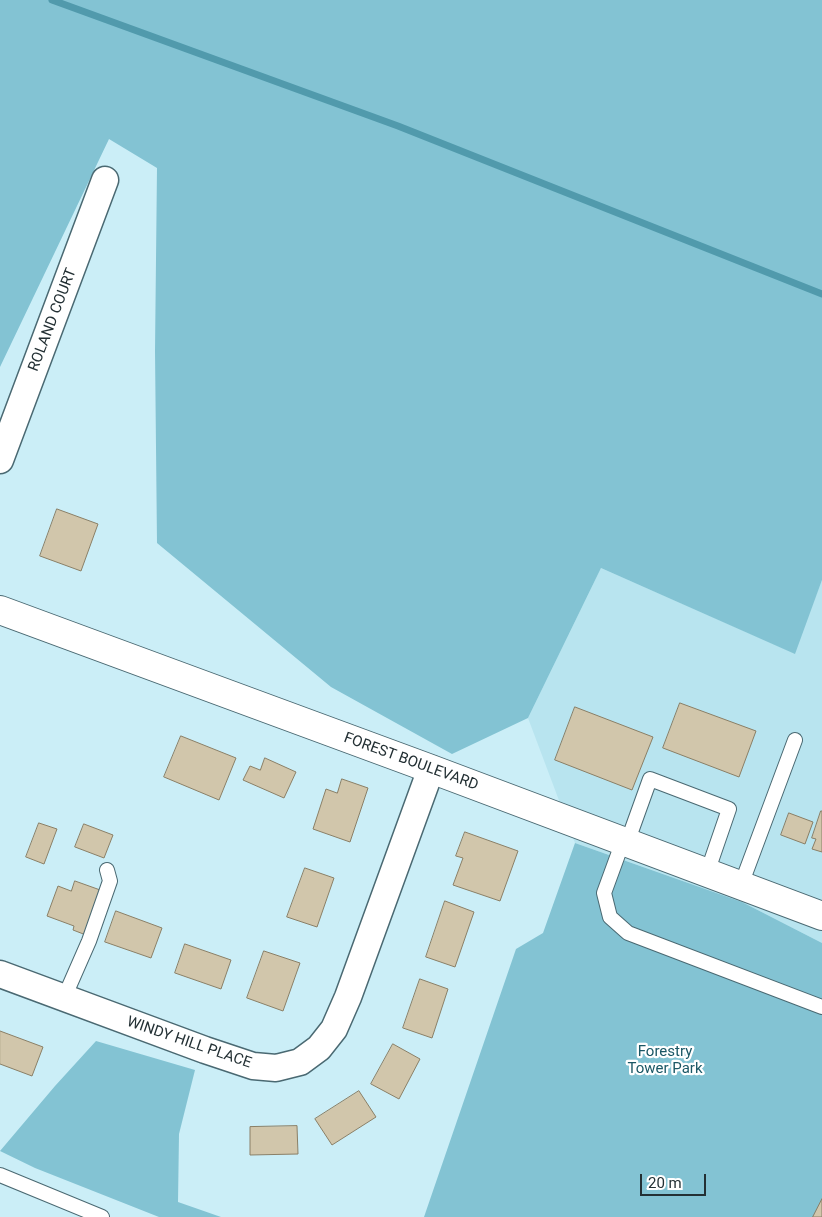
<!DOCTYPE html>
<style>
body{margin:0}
#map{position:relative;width:822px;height:1217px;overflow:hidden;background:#cbeef7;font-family:Roboto,sans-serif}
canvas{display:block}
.scale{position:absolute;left:640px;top:1174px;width:66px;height:22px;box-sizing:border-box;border:2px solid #233034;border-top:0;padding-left:6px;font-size:15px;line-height:18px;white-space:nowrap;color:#233034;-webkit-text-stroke:4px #fff;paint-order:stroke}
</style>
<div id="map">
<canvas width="822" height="1217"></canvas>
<div class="scale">20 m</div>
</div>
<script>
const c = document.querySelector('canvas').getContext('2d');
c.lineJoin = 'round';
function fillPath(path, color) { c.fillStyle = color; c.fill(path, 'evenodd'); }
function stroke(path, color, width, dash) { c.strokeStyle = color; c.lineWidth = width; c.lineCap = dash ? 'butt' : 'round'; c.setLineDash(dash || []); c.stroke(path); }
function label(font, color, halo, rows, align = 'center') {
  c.font = font + ' Roboto,sans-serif'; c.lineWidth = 4.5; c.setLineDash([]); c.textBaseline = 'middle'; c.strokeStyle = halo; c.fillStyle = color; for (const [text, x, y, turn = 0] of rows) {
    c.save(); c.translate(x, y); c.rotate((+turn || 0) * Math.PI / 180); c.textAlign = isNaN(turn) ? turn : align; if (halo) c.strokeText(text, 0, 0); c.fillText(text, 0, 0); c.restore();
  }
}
fillPath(new Path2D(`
 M601,568L794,653L822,580V943L742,902L575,843L528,718Z`), '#b8e4ef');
fillPath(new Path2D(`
 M0,0H822V580L795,654L601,568L528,718L452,754L331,687L157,543L155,351L157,168L109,139L0,367Z
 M575,843L742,902L822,943V1217H424L516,949L543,933Z
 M96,1041L195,1070L179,1134L178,1202L221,1217H159L35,1168L0,1151L55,1086Z`), '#83c3d3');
stroke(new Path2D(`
 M52,0L398,126L822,294`), '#519aac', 7);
const building = new Path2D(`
 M57,509L98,524L81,571L40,556Z
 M680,703L756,731L739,777L663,748Z
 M575,707L653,737L632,790L555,760Z
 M181,736L236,758L219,800L164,777Z
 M265,758L296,772L284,798L243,780L250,766L260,770Z
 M342,779L368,788L350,842L313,829L326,789L337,793Z
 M821,811H822V852L812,849L816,839L812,838Z
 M789,813L813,822L805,844L781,835Z
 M39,823L57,829L44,864L26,857Z
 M84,824L113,835L104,858L75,847Z
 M465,832L518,851L500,901L453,885L463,858L456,856Z
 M305,868L334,878L317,927L287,917Z
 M75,881L103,891L86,935L73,930L74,926L47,916L58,886L71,891Z
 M445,901L474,912L455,967L426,957Z
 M116,911L162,928L151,958L105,942Z
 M185,944L231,960L221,989L175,973Z
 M264,951L300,963L283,1011L247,998Z
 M420,979L448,989L432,1038L403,1028Z
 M0,1031L43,1047L32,1076L0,1064Z
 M393,1044L420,1059L399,1099L371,1084Z
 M359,1091L376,1117L332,1145L315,1119Z
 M297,1126L298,1154L250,1155V1127Z
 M822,1199V1217H813Z`);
fillPath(building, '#d1c6ab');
stroke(building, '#8a7f66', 1);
const lane = new Path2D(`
 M623,841L604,893L610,917L628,933L822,1007
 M627,843L650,779L729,809L707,873
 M741,885L795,740
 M64,998L89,941L110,881L107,870
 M0,1175L102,1217`);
const street = new Path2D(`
 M0,460L105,180
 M0,974L205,1050L253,1066L276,1068L300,1062L319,1048L334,1029L348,997L431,769`);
const secondary = new Path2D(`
 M0,610L431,769L822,916`);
stroke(lane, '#4a6972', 16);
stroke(street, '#4a6972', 29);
stroke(secondary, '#4a6972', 30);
stroke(lane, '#fff', 14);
stroke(street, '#fff', 26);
stroke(secondary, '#fff', 28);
label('15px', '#233034', '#fff', [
 ["ROLAND COURT",53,320,-69],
 ["FOREST BOULEVARD",411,762,20],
 ["WINDY HILL PLACE",189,1043,19]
]);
label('15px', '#1a5765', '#fff', [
 ["Forestry",665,1052],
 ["Tower Park",665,1069]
]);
</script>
